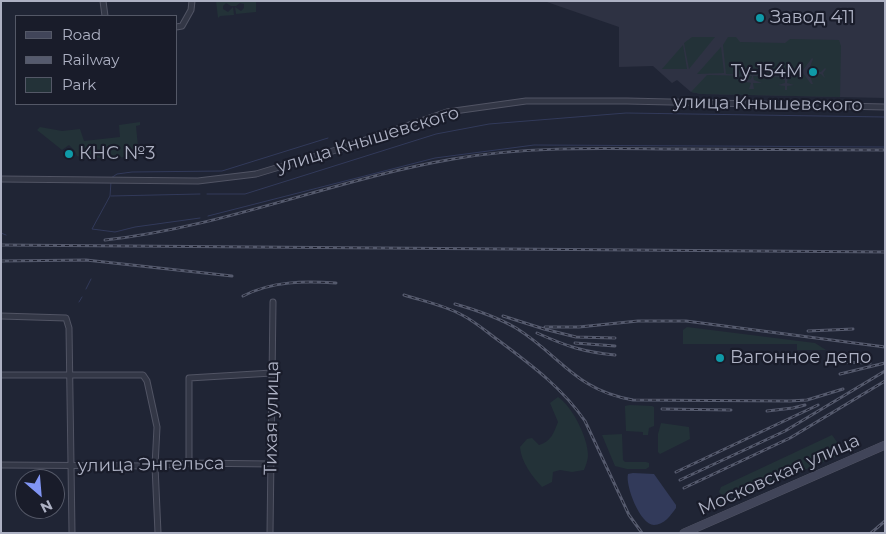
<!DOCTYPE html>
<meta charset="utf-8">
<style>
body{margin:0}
#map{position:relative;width:886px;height:534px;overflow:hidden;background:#202535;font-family:Montserrat,sans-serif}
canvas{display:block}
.frame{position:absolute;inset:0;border:2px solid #adb1c3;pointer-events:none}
.legend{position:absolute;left:15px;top:15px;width:162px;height:90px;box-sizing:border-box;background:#191c2a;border:1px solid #545867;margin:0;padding:6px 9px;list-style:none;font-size:15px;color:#adb1c3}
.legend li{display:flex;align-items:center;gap:10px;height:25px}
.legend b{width:25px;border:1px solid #545867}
.north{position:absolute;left:15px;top:469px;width:50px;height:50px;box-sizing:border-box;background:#191c2a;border:1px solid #545867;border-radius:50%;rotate:153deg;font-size:14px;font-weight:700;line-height:20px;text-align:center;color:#adb1c3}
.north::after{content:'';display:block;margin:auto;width:18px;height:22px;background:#8195f4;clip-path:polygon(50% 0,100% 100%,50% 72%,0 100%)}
</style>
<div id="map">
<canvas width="886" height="534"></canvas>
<div class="frame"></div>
<ul class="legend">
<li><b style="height:6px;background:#414559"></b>Road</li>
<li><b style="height:6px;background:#555a6d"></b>Railway</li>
<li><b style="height:14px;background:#233238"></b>Park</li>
</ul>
<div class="north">N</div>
</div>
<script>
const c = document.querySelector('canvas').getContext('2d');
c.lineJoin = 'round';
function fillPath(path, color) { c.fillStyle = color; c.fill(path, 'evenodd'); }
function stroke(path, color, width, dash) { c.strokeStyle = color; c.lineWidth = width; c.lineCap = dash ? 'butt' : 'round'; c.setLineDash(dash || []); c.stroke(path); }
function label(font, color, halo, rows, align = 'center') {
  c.font = font + ' Montserrat,sans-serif'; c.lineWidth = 4.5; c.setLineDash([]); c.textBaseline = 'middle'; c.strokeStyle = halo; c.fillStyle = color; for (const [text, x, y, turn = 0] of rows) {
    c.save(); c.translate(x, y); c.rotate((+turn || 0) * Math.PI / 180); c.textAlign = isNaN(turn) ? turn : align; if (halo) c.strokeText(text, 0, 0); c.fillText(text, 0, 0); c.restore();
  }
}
fillPath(new Path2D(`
 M544,1H885V98L701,94L691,92L677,80L672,83L653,66L619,67V27Z`), '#2e3243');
fillPath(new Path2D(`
 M216,1H256V12L236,14L235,7L241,11L244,8V4L240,3L236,6H231L226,3L223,6V9L228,12L233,7L234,15L220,16L218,18Z
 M692,37H715L689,69L684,43Z
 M728,37H736L740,42L785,43L790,39L839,40L841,46L840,97L701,94L691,92L707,75L752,76L751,79L742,81L751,83L749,89H754L753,83H762L754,80L753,76L782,77V79L785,80V83L778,85L785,86V90H787V86L794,85L787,83L788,77H794L795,73H803L811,84H813L809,73H812V75L821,74L825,78L823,73L826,69L825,68L821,72L816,71L815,69L809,70L813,59L812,58L803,70H790L792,76L726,74L723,45Z
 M683,45L687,69H662Z
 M721,47L724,73L697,74Z
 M140,122V125L136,126L139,157L84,158L77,156L75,151L69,145L62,150L37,130L40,127L62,131L80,129L84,141L120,137L119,125Z
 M687,327L815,343L826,350H797V344H683V330Z
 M558,397C572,406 588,438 588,455C588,460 586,465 584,470L572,472L560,470L553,472L552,482L542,487C532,476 521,462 520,447L527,439L532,438L539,445C551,442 554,432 558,422L550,403Z
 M630,405L652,406L654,407V426L649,428L648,435H643V432L626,431L625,408V406Z
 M661,423L689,427L690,439L660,454L658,452V434Z
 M622,434L623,460L625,462H646L649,463V467L646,469H627L615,466L602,435Z
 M832,435L837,442L842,454L720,506L719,503L741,493L739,488L722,495L719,492L721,487Z`), '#233238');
fillPath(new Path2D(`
 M633,473L654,474L676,505V508C671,515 664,525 654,525C640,525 625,485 628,474Z`), '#323a5a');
stroke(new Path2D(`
 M111,178L117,174L132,172L222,171L328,138
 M111,182L110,196L92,229L115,232L135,227L200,218
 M207,194H245L436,134L489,124L626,113L885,117
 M111,196L200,194
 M208,216L435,158L534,145L885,147
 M1,233L6,235
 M86,289L91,279
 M79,302L82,297`), '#323a5a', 1);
const street = new Path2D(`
 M103,1L105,16
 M176,27L182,26L191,10L192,1
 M1,179L198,181L256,174L336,150L447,112L526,101H627L885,107
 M1,316L66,318L69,328L72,533
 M1,375H143L147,381L157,427L155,466L158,533
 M189,463V378L272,373
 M1,465L155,466L189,463L271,464
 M270,533L273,302`);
const secondary = new Path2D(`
 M684,533L885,445`);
stroke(street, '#515464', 7);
stroke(secondary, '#515464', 9);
stroke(street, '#333746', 5);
stroke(secondary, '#414559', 8);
const rail = new Path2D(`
 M105,240C224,227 336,179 453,159C522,147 592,148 662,149C737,149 811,150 885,150
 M1,245L885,252
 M1,261L86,260L232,276
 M404,295C423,301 444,305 462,315C476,322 489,334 502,343C534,367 563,389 585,421L629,515L642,533
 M243,296C272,281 304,281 336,283
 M455,304C476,310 497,317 516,328C561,356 575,390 633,400L790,401L807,400L843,389
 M503,316L544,329L576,337L615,338
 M545,327H579L638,321H686L885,347
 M808,331L853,329
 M537,333C566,346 583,352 615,355
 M575,343L615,346
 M840,362L870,363
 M840,374L885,363
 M662,409L731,410
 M767,411L793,408L805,405
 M676,472L818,405
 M680,480L785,431L885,371
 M684,488L790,438L885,381
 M871,533L885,521`);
stroke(rail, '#555a6d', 3);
stroke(rail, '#191c2a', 1, [4]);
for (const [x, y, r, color] of [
 [760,18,5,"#0f9aa8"],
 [813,72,5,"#0f9aa8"],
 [69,154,5,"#0f9aa8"],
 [720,358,5,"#0f9aa8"]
]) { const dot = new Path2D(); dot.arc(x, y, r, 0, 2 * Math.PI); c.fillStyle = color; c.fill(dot); stroke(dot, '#191c2a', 2); }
label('18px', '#adb1c3', '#191c2a', [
 ["Завод 411",770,18],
 ["Ту-154М",803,72,"right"],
 ["КНС №3",79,154],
 ["Вагонное депо",730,358]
], 'left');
label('18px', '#adb1c3', '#191c2a', [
 ["улица Кнышевского",768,104,1],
 ["улица Кнышевского",368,140,-17],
 ["Тихая улица",272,418,-89],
 ["улица Энгельса",151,465,-1],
 ["Московская улица",779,475,-24]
]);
</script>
